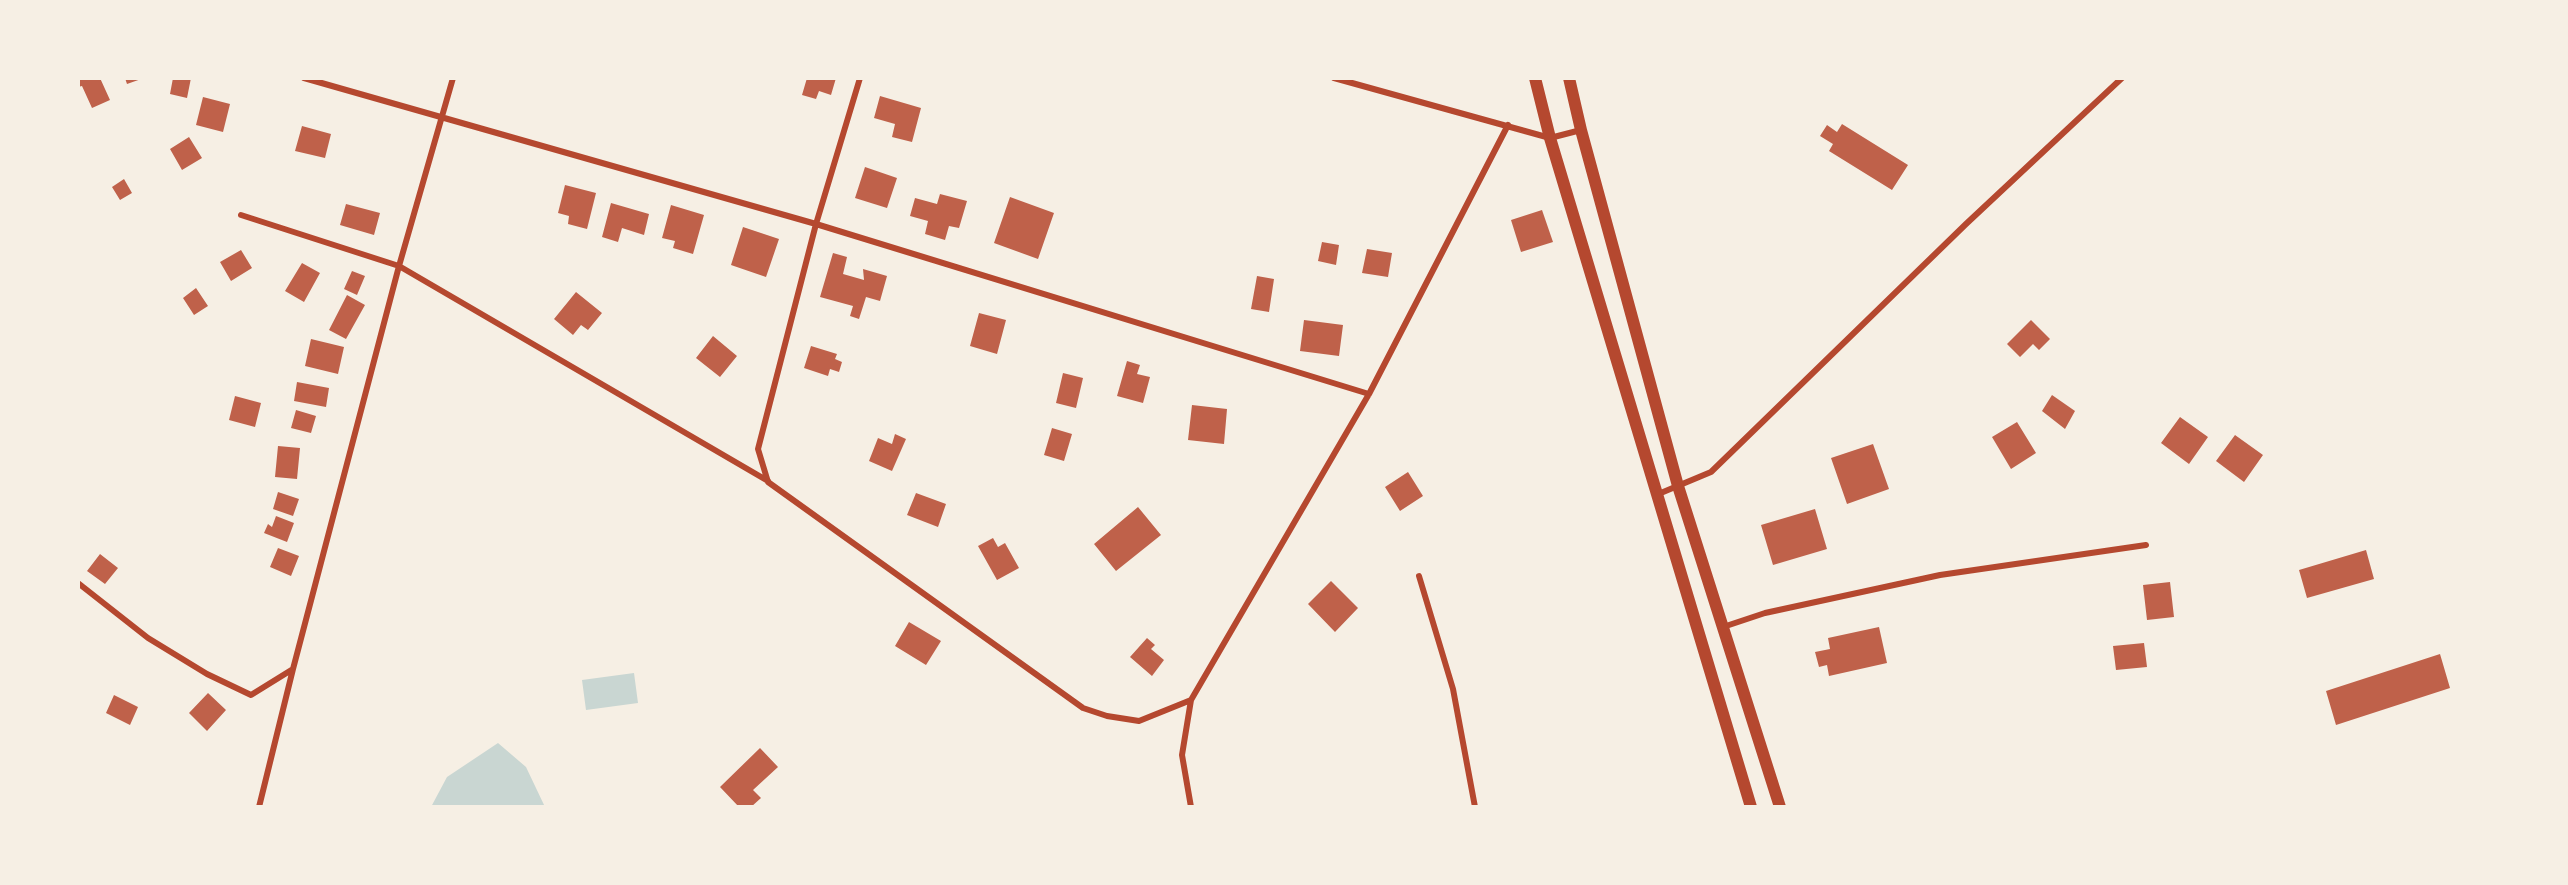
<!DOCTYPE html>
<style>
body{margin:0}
#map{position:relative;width:2568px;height:885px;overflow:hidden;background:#f6efe4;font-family:"PT Sans Narrow",sans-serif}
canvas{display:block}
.frame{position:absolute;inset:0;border:80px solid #f6efe4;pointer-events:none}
</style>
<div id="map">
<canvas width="2568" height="885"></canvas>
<div class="frame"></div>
</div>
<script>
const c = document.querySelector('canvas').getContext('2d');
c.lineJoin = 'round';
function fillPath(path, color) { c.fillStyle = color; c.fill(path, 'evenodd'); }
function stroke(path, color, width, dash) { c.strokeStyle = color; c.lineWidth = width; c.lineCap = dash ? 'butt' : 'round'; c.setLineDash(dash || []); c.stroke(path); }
fillPath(new Path2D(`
 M634,673L638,703L586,710L582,680Z
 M498,743L526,767L545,807H431L447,777Z`), '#c9d6d2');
fillPath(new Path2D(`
 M78,78H100L110,100L92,108L82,86L78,87Z
 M125,78H144L127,84Z
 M173,78H191L187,98L170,94Z
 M807,78H836L831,95L819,91L816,99L802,95Z
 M880,96L921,108L912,142L892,137L895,124L874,118Z
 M203,97L230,104L223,132L196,125Z
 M1842,124L1908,165L1892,190L1829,151L1833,144L1820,136L1827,125L1837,132Z
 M302,126L331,134L325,158L295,151Z
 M189,137L202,158L182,170L170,149Z
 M865,167L897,178L887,208L855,198Z
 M124,179L132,193L120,200L112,187Z
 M565,185L596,193L587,229L568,224L569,216L558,213Z
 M940,194L967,201L959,228L949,226L945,240L925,234L928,221L910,216L915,198L937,204Z
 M1010,197L1054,213L1038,259L994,243Z
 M611,203L649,214L644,235L622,228L618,242L602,237Z
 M346,204L380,213L374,235L340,225Z
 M671,205L704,215L693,254L673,248L675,241L662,238Z
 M1542,210L1553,242L1521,252L1511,220Z
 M743,227L779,239L766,277L731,265Z
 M1322,242L1339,245L1336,265L1318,261Z
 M1367,249L1392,253L1388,277L1362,273Z
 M241,250L252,268L231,281L220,262Z
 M833,253L847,257L843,274L864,280L863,269L887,276L880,301L866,297L859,319L850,316L853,306L820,297Z
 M302,263L320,273L304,302L285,291Z
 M352,271L365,276L357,295L344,289Z
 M1257,276L1274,279L1269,312L1251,309Z
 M196,288L208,306L194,315L183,298Z
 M576,292L602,313L588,330L581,325L573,335L554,319Z
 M347,295L365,305L346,339L329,330Z
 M979,313L1006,320L997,354L970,346Z
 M1304,320L1343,325L1339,356L1300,351Z
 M2031,320L2050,339L2039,350L2033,344L2020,357L2007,344Z
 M713,336L737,356L720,377L696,358Z
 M311,339L344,347L338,374L305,366Z
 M811,346L837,354L835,359L842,362L839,372L830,369L828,376L804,368Z
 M1127,361L1140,365L1137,374L1150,377L1143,403L1117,396Z
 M1063,373L1083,378L1076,408L1056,403Z
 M297,382L329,388L326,407L294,401Z
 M2052,395L2075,411L2065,429L2042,411Z
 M235,396L261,403L255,427L229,420Z
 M1192,405L1227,409L1224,444L1188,440Z
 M296,410L316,416L311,433L291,428Z
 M2180,417L2208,437L2189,464L2161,443Z
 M2017,422L2036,453L2011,469L1992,437Z
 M1052,428L1072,434L1064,461L1044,455Z
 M895,434L906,439L892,471L869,461L878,438L892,444Z
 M2235,435L2263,455L2244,482L2216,461Z
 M1873,444L1889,489L1847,504L1831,458Z
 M278,446L300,448L297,479L275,477Z
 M1408,472L1423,496L1400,511L1385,487Z
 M278,492L299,499L293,516L273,509Z
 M916,493L946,504L938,527L907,515Z
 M1138,507L1161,535L1116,571L1094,544Z
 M1815,509L1827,549L1773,565L1761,525Z
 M276,516L294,523L287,542L264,533L268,524L272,527Z
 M993,538L998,547L1005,543L1019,568L997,580L978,546Z
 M278,548L299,556L291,576L270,567Z
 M2366,550L2374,579L2307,598L2299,570Z
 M100,554L118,568L105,584L87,571Z
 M1331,581L1358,608L1335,632L1308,604Z
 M2170,582L2174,617L2147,620L2143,585Z
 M909,622L941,641L926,665L895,646Z
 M1879,627L1887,663L1829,676L1827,665L1819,667L1815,652L1830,649L1828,638Z
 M1147,638L1155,645L1151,649L1164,660L1152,676L1130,657Z
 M2144,643L2147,667L2116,670L2113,646Z
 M2440,654L2450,688L2336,725L2326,691Z
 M208,693L226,710L207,731L189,713Z
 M114,695L138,707L130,725L106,713Z
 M760,748L778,767L753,790L761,798L751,807H739L720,787Z`), '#bf614a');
stroke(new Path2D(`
 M304,78L816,224L1369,394
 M860,78L816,224L758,449L768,482L1083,708L1107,716L1139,721L1191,700
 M1334,78L1550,138L1581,130
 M241,215L399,266L768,481
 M1656,495L1711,472L1966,224L2122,78
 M1419,576L1453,689L1475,807
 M78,583L148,638L207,674L251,695L293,669L399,266L453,78
 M1723,627L1765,613L1940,575L2146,545
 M259,807L293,669
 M1191,807L1182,755L1191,700L1369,394L1508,125`), '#b5482f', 6);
stroke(new Path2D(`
 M1535,78L1550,138L1751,807
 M1569,78L1581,130L1678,486L1780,807`), '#b5482f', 12);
</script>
